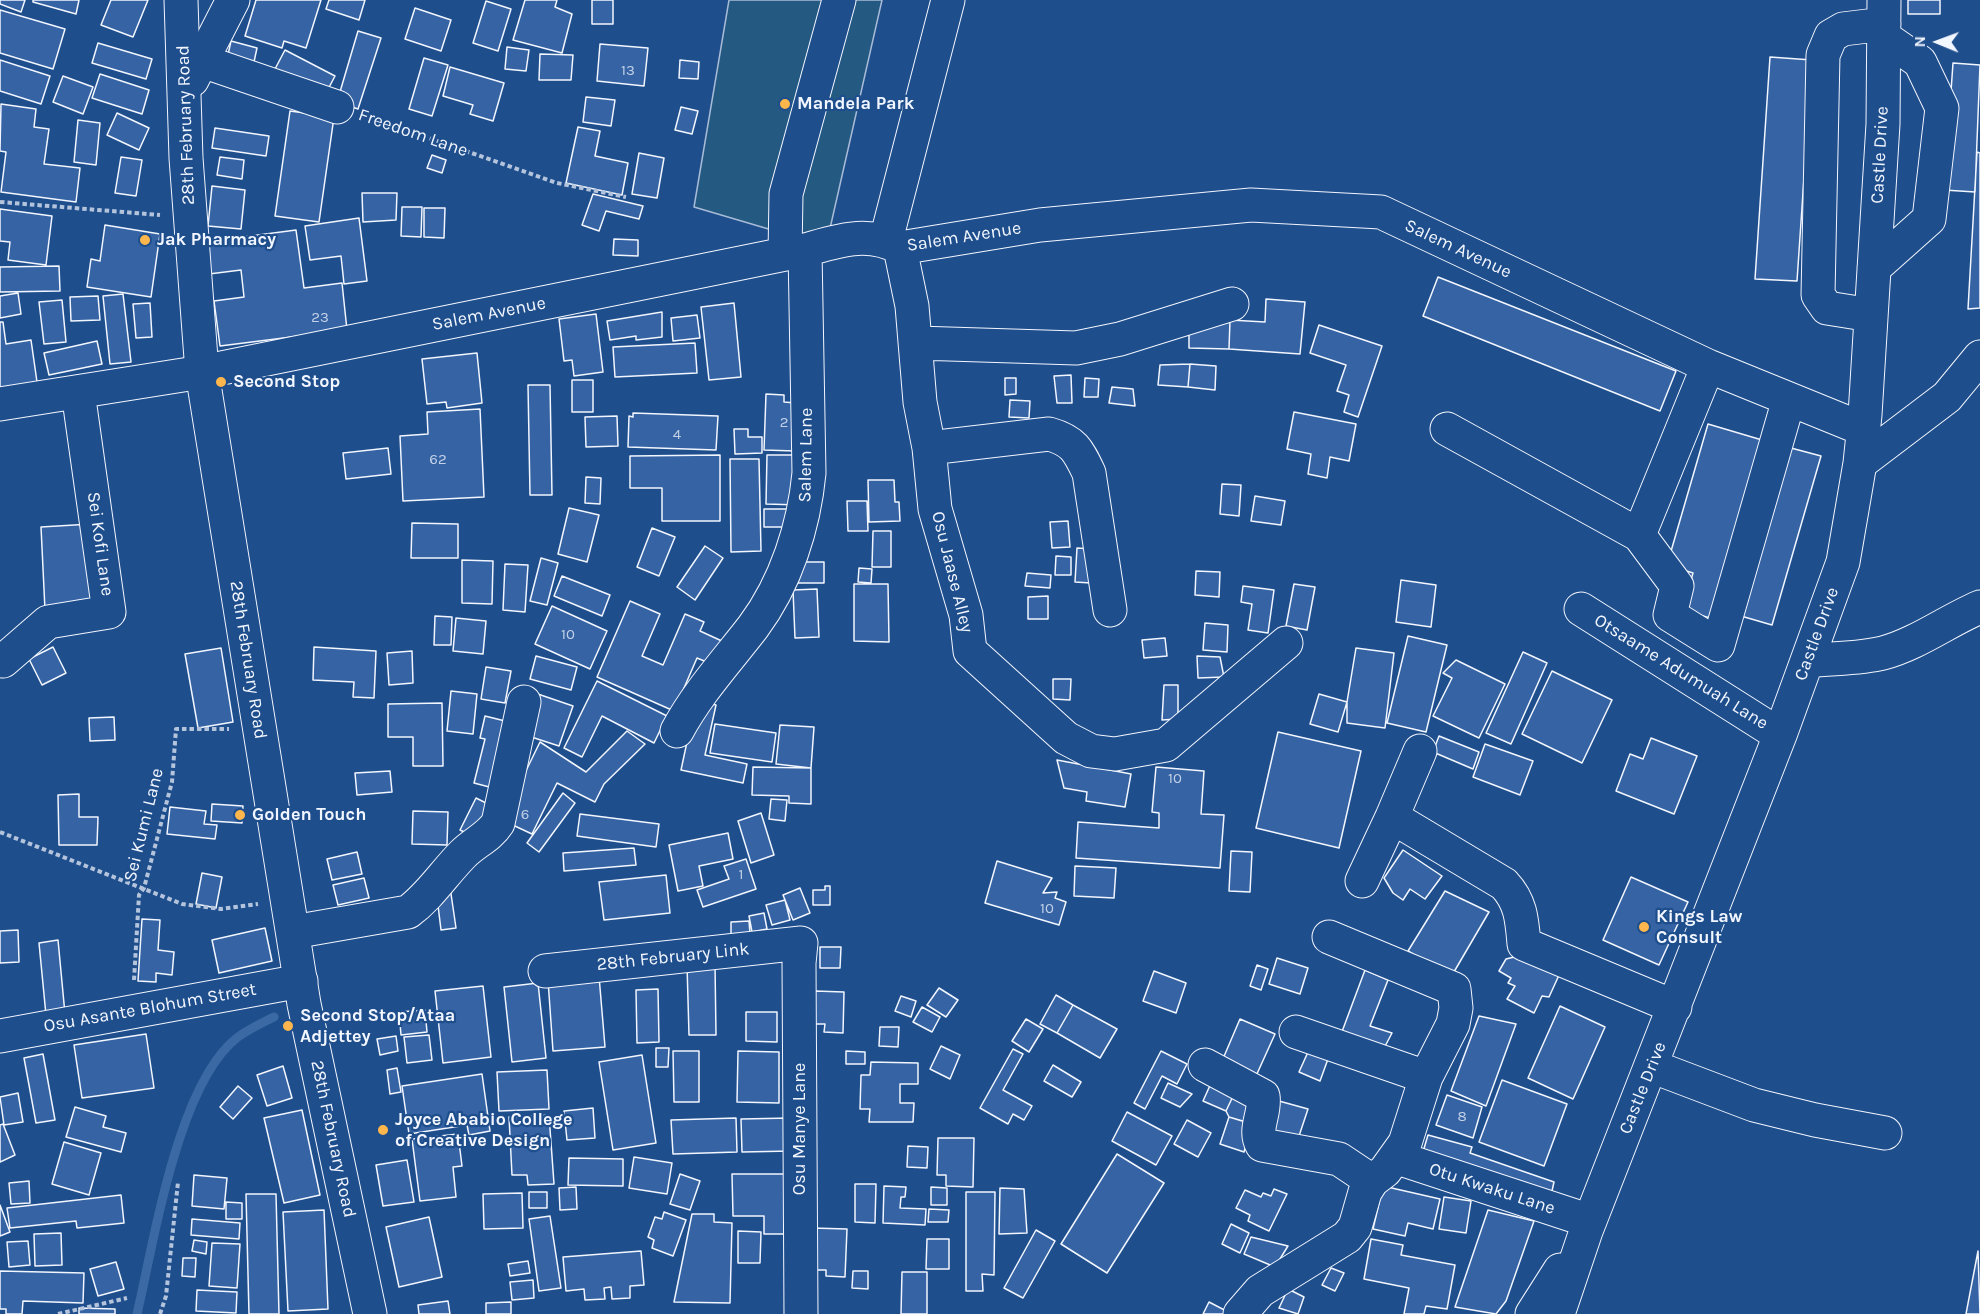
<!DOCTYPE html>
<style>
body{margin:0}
#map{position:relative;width:1980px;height:1314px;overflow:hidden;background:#1f4e8c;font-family:Karla,sans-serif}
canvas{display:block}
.north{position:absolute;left:1908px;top:12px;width:60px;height:60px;-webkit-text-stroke:4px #1f4e8c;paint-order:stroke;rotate:271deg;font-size:16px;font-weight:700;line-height:24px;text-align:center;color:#f2f6ff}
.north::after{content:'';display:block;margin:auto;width:21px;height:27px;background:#f2f6ff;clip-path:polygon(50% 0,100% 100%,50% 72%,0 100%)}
</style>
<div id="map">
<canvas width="1980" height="1314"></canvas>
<div class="north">N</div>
</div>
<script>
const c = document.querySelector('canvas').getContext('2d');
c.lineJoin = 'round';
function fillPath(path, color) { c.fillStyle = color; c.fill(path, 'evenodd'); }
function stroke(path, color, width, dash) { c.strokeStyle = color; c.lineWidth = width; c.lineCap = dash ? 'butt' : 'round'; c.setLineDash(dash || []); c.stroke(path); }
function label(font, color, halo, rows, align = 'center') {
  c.font = font + ' Karla,sans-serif'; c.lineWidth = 4.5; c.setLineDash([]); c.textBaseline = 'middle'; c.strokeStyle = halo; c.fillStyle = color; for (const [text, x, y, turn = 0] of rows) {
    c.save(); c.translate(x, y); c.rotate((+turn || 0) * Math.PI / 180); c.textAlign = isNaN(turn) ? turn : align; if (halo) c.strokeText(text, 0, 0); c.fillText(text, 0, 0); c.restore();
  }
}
const green = new Path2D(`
 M729,0H882L826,246L694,207Z`);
fillPath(green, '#245a82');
stroke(green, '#a8bbd7', 1.5);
stroke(new Path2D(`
 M137,1314C154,1242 178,1082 238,1037C249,1029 262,1023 274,1017`), '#3b69a3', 9);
const building = new Path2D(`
 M0,0H25L21,12L0,4Z
 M33,0H79L76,14L33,2Z
 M111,0H148L133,37L101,25Z
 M256,0H321L306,48L284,41L282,48L245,36Z
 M329,0H365L359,20L326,9Z
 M525,0H557L555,7L572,14L562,53L513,40Z
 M592,0H613V24H592Z
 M1908,0H1940V14H1908Z
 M486,1L511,9L498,51L473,43Z
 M415,8L451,20L441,51L405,39Z
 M0,10L65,29L53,69L0,53Z
 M358,31L381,38L358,109L337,102Z
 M231,41L257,48L252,71L226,64Z
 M98,43L152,59L146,79L92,63Z
 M600,44L648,48L644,86L597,81Z
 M507,47L529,50L526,71L505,69Z
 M285,50L335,76L325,95L275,69Z
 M540,54L573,55L571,80H539Z
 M1770,57L1812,60L1797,281L1755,279Z
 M424,58L448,65L432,116L409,109Z
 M0,60L50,76L41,104L0,91Z
 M680,60L699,62L698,79L679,78Z
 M1953,63L1980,65L1975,192L1944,190Z
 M450,67L504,83L493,121L470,114L473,105L443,96Z
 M100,74L149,90L142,114L92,98Z
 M63,76L93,87L83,114L53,102Z
 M586,97L615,100L611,126L583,122Z
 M1,104L36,109L34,127L49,129L44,164L80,168L76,202L1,192L6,152L0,151Z
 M681,107L698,111L692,134L675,130Z
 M290,111L334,117L319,222L275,216Z
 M117,113L149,128L139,150L107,135Z
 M78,120L100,123L96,165L74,162Z
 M578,127L600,131L595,156L628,163L622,195L566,183Z
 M215,128L269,136L266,156L212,148Z
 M1977,152L1980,153V308L1968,309Z
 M639,153L664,158L657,198L632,194Z
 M432,155L446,160L442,173L427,168Z
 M121,157L142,160L136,196L115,193Z
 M220,157L244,160L242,179L217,175Z
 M212,186L245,190L241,229L208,226Z
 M362,193H397L396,220L363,222Z
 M593,194L643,206L639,219L606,211L599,231L582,225Z
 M402,207H422L421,237L401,236Z
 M424,208H445L444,238L424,237Z
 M0,209L52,216L46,265L8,260L10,242L0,241Z
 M359,218L367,281L344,284L341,256L310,260L305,226Z
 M105,225L160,234L151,297L87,287L91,259L100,261Z
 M296,230L304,288L342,283L347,330L220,346L214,301L244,297L241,270L209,274L205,242Z
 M614,239L638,240V256L613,255Z
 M59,266L60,291L0,292V267Z
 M1438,277L1676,371L1660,411L1423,316Z
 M18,293L21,314L0,318V296Z
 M123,294L131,362L110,364L103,296Z
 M98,296L100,320L71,321L70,297Z
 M1266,299L1305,302L1300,354L1229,349L1230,320L1265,322Z
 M62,300L66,342L44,344L39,302Z
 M150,303L152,337L136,338L133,304Z
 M734,303L741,377L709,380L701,307Z
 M662,312V337L636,340V336L610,340L607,321Z
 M596,314L603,372L574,376L572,360L564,361L559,319Z
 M697,315L700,338L673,341L671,318Z
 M1189,319L1230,320L1229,349L1189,348Z
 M0,322H3L6,344L31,340L37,382L0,388Z
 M1319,325L1382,346L1358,417L1344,412L1349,395L1337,391L1346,365L1310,353Z
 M97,341L102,364L49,375L44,353Z
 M695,343L697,373L615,377L613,347Z
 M477,353L482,403L447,408L446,402L427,404L422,359Z
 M1190,364L1216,366L1215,390L1188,387Z
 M1190,364L1188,387L1158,385L1160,365Z
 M1071,375L1072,403H1057L1054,376Z
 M1005,378H1016V394L1005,395Z
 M1085,378L1099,379L1098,397H1084Z
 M572,380H593V412H572Z
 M528,385H550L552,495H530Z
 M1112,387L1133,389L1135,406L1109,403Z
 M766,394L784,395V402L796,403L795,451L764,450Z
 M1010,400L1030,401L1029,418L1009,417Z
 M480,409L484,497L403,501L400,436L428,434L427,412Z
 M1294,412L1356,424L1349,461L1330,457L1327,478L1308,474L1311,454L1287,449Z
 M633,413L718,416L716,450L628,447L629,416L633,417Z
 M617,416L618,446L586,447L585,417Z
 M1708,424L1762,440L1710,618L1682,610L1693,573L1667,565Z
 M734,429H748V437H762V453L735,454Z
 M388,448L391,474L346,479L343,453Z
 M1791,448L1821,456L1772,625L1741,616Z
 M720,455V521H662V488H630V456Z
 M767,455H799V505L766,504Z
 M730,459H759L761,551L731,552Z
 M586,477L601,478L600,504L585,503Z
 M868,480H894L895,502H899L900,521L869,522Z
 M1222,484L1241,485L1239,516L1220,514Z
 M1255,496L1285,501L1281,525L1251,521Z
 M847,501H867L868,531H848Z
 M569,508L599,515L587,562L558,554Z
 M764,509H795V527H764Z
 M1068,521L1070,547L1052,548L1050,522Z
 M412,523L458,524V558H411Z
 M91,524L95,608L45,610L41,527Z
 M652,528L675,537L659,576L637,567Z
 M873,531H891V567H872Z
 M705,546L723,558L695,600L677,587Z
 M1077,548L1093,549L1091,583L1075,582Z
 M1056,556L1071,557V575H1055Z
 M541,558L558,563L547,605L530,601Z
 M462,560L493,561L492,604L462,603Z
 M797,562H824V583H796Z
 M505,564L528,565L525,612L503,610Z
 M859,568L872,569L871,583L858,582Z
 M1196,571L1220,572L1219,597L1195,595Z
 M1027,573L1051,575L1050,588L1025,586Z
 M562,576L610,595L602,616L554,596Z
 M1401,580L1436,585L1431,627L1396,622Z
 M854,584H888L889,642L854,641Z
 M1294,584L1315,587L1307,630L1286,626Z
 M1243,586L1274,590L1268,633L1248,630L1252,604L1241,602Z
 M817,589L819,637L795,638L793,590Z
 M1048,596V619H1028V597Z
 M630,601L660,614L642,656L663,665L685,614L704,622L700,631L724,642L714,665L697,658L674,711L597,677Z
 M552,606L607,631L590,669L535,644Z
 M435,616L452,617L451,645H434Z
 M456,618L486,621L483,654L453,651Z
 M1205,623L1228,625L1227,652L1203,650Z
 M1408,636L1447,645L1426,732L1387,723Z
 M1165,638L1167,656L1144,658L1142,640Z
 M53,647L66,673L42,685L29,659Z
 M314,647L376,651L374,698L353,697L354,682L313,680Z
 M221,648L233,722L198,728L185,654Z
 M1356,648L1394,653L1385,728L1347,723V702Z
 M412,651L413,683L389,685L387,653Z
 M1523,652L1547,663L1511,744L1486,733Z
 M536,656L577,667L571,690L530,679Z
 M1197,656L1220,657L1224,677L1198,678Z
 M1456,660L1505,684L1479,738L1433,716L1452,678L1443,673Z
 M486,667L511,671L505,703L481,699Z
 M1552,671L1612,700L1582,763L1522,734Z
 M1053,679H1071L1070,700L1053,699Z
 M597,681L667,716L654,743L602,716L582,757L564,748Z
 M1164,685H1178V719L1162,720Z
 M451,691L477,694L473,734L447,731Z
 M532,692L573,706L559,746L519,733Z
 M1319,694L1347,702L1338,732L1310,724Z
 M696,700L716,705L705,755L747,764L743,783L681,770Z
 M442,703L443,766H413V737H388V704Z
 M485,716L513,723L497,789L474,783L485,739L480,738Z
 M114,717L115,740L90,741L89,718Z
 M715,724L776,733L772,762L710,753Z
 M780,725L814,727L811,768L776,764Z
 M627,731L645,744L604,784L595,802L557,783L532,834L502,820L540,742L586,772Z
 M1278,732L1361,751L1339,848L1256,828Z
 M1439,736L1479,752L1473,769L1433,752Z
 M1651,738L1697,756L1674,814L1616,791L1630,754L1643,759Z
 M1485,744L1533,761L1520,795L1473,777Z
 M1057,760L1131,774L1125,807L1086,801L1087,792L1064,788Z
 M753,767L811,768V804L789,803V796L752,795Z
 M1156,767L1204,771L1201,814L1224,815L1220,868L1076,858L1078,822L1159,828V813L1152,812Z
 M390,771L392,792L357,795L355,773Z
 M563,793L575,803L539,852L527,843Z
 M79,794V817H98L97,845H59L58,795Z
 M476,798L492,806L477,838L460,830Z
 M771,799L787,800L785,821L769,819Z
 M212,804L243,806L242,823L211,821Z
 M170,807L206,811L204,824L217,825L215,839L167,834Z
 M413,811L448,812L447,845L412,844Z
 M761,813L774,855L751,863L738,821Z
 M580,814L659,824L656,847L577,836Z
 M728,833L733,859L699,866L703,886L678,891L669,845Z
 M634,848L636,865L564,871L563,853Z
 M1403,850L1442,876L1425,899L1410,889L1403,900L1393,893L1384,878Z
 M1231,851L1252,852L1250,892L1229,891Z
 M357,852L362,874L332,880L327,859Z
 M746,859L756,889L703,907L697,890L729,879L724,866Z
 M997,861L1052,878L1043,893L1057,892L1055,898L1066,902L1059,925L985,903Z
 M1075,866L1116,868L1114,898L1074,896Z
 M202,873L222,877L216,908L196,904Z
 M666,875L670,913L604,920L599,882Z
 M1631,877L1688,902L1659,965L1603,940Z
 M364,878L369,898L338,905L333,885Z
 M825,886H830V905H813V890H825Z
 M450,887L456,928L441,930L436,889Z
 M800,888L810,913L793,920L783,895Z
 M1445,891L1489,912L1451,977L1408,951Z
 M785,900L790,920L772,925L766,905Z
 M764,913L767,929L752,932L749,916Z
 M142,919L160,920L158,950L174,952L172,975L156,973V982L138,981Z
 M749,921L750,934L731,936V922Z
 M265,928L272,961L219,973L212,940Z
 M18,930L19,962L0,963V931Z
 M58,940L65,1014L46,1015L39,943Z
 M820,947H841L840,968H820Z
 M1518,956L1560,973L1549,997L1542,996L1534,1013L1507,999L1515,986L1508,983L1511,978L1499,971L1506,959Z
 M1277,958L1308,968L1300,994L1269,984Z
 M715,964L716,1035H689L687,965Z
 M1257,965L1268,969L1261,990L1250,986Z
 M1365,970L1388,980L1370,1026L1392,1033L1382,1052L1340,1037Z
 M1154,971L1186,983L1176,1013L1143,1001Z
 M599,976L605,1047L553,1051L548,980Z
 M538,983L546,1058L512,1062L504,987Z
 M483,986L491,1057L443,1063L435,991Z
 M939,988L958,1000L946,1017L927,1005Z
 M658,989L659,1042L637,1043L636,990Z
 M815,991L844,992L843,1033L824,1032L825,1024H814Z
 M1056,995L1073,1005L1057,1033L1040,1024Z
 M901,996L916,1001L911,1017L895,1011Z
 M1073,1005L1117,1029L1100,1058L1057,1033Z
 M1560,1006L1605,1027L1573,1099L1528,1078Z
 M922,1007L940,1017L932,1032L913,1022Z
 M425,1010L427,1032L401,1035L399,1012Z
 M746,1012H777V1042L746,1041Z
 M1479,1016L1516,1024L1486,1106L1451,1091Z
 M1026,1019L1043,1029L1029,1052L1012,1041Z
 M1240,1019L1275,1034L1256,1076L1222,1061Z
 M880,1027H899L898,1047L879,1046Z
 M146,1034L154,1088L82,1098L74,1045Z
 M429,1035L432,1060L407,1063L404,1037Z
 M396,1036L398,1051L380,1055L377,1039Z
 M941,1046L960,1055L950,1079L930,1069Z
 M656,1048H669L668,1067H656Z
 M1013,1049L1023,1054L1003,1090L1032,1106L1024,1120L1013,1114L1008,1124L980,1108Z
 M673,1051H699V1102H674Z
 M738,1051L779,1052V1103L737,1102Z
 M846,1051L865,1052V1064H846Z
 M1161,1051L1187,1064L1177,1084L1162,1076L1145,1109L1134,1103Z
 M1308,1052L1328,1059L1320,1081L1299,1072Z
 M43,1054L55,1120L36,1123L24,1058Z
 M642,1055L656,1143L613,1150L599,1062Z
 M871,1062L918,1063V1084H900V1103H914L913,1122H869L870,1109H860L861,1075H870Z
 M1053,1065L1081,1082L1072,1097L1044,1081Z
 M283,1066L292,1098L267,1106L257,1075Z
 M397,1068L401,1092L390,1094L387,1070Z
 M547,1070L549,1109L499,1111L497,1072Z
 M482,1074L490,1131L469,1135L467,1125L409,1134L402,1086Z
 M1502,1080L1567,1104L1544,1166L1479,1142Z
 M1212,1081L1235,1092L1226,1111L1203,1101Z
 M1168,1083L1192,1094L1180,1107L1161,1098Z
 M238,1086L252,1098L233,1119L220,1107Z
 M1235,1092L1257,1100L1246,1122L1229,1117L1226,1111Z
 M18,1093L23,1122L4,1125L0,1097Z
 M1447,1095L1482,1107L1473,1138L1436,1125Z
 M1279,1101L1308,1109L1297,1142L1269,1133Z
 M75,1107L106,1116L103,1127L126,1133L121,1152L66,1137Z
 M593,1108L595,1138L567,1140L564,1111Z
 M302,1110L320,1195L284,1203L264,1118Z
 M1127,1112L1172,1136L1156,1165L1112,1141Z
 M549,1115L554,1184L528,1185L527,1175H512L509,1117Z
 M1229,1117L1252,1124L1244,1152L1220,1144Z
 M736,1118L737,1152L673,1154L671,1120Z
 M791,1118L792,1151L742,1152L741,1119Z
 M1187,1120L1211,1133L1198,1157L1174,1144Z
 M3,1124L15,1155L0,1162V1125Z
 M458,1134L462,1166L453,1167L456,1197L420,1201L412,1139Z
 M1428,1135L1472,1147L1470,1153L1554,1182L1550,1200L1420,1162Z
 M938,1138H974L973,1187L946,1186V1175H937Z
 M64,1142L101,1153L89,1195L52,1184Z
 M908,1146L928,1147L927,1168L907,1167Z
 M1117,1154L1164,1183L1107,1273L1061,1244Z
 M634,1157L672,1163L667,1194L629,1188Z
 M569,1158L623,1159V1186L568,1185Z
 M407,1160L414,1202L383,1206L376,1165Z
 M680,1174L700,1181L690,1210L670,1204Z
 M732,1174H787V1234H764V1216H733Z
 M194,1175L227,1178L224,1209L192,1206Z
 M29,1181L30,1203L11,1204L9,1183Z
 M855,1184H876L875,1223L855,1222Z
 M884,1186L906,1187L905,1197H901L900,1208L926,1209L925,1225L883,1223Z
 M1383,1186L1440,1199L1433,1229L1408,1223L1405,1236L1373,1229Z
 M576,1187L577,1209L560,1210L559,1188Z
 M931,1187L947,1188V1205H931Z
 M1000,1188L1024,1189L1027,1233L999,1234Z
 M1274,1189L1287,1194L1269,1231L1248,1221L1250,1215L1236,1208L1245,1190L1261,1197L1263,1193L1271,1196Z
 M529,1192H547V1208H529Z
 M966,1192H995L994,1275L982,1274L983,1291H966Z
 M522,1193L523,1228L484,1229L483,1194Z
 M246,1194H276L279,1314H249Z
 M121,1195L124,1223L77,1228L76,1221L10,1228L7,1208Z
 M1444,1197L1471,1201L1466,1233L1439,1229Z
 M226,1202L242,1203V1219H226Z
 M0,1205L10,1232L0,1236Z
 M929,1209L949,1210L948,1222H928Z
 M324,1210L328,1309L288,1311L283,1212Z
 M1488,1210L1534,1221L1506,1301L1496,1314L1455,1307Z
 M664,1212L686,1220L673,1256L652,1248L654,1240L648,1237L655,1217L662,1219Z
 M692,1214H714V1222L732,1223L730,1303L674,1302Z
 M550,1216L561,1288L539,1291L529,1219Z
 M429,1217L442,1277L399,1287L386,1227Z
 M192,1219L240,1223L239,1239L191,1235Z
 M1231,1224L1249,1233L1240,1253L1222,1244Z
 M812,1228L847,1229L845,1277L826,1276V1270H811Z
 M1036,1230L1055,1241L1023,1298L1004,1288Z
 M738,1231L761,1232L760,1263H738Z
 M61,1233L62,1265L35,1266L34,1234Z
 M1251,1237L1288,1246L1275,1267L1244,1254Z
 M927,1239H949V1269H926Z
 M1371,1239L1403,1245L1401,1255L1455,1265L1447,1309L1426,1306L1424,1314H1404L1409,1288L1364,1279Z
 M194,1240L207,1242L206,1254L192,1251Z
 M28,1241L30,1265L9,1267L7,1242Z
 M212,1243L240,1244L237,1288L209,1286Z
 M641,1251L644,1285L630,1286V1298L612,1299L611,1287L604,1288L605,1299L585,1300L584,1289L566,1291L563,1257Z
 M1978,1251L1980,1314H1966Z
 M183,1258H196L195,1277L182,1276Z
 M528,1261L530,1273L510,1276L508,1264Z
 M116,1262L124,1289L98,1296L90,1269Z
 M1331,1268L1344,1273L1335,1291L1322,1285Z
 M0,1271L84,1273L83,1303L23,1301L22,1314H6V1309H0Z
 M853,1271H868V1289L852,1288Z
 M902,1272H927V1314H901Z
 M533,1280L534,1298L512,1300L510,1282Z
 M1288,1289L1304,1297L1298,1314L1279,1308Z
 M197,1290L237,1292L236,1313L196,1311Z
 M448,1301L450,1314H419L418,1305Z
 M511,1302V1314H486V1303Z
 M1209,1302L1232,1314H1203Z
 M79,1308L115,1309V1314H79Z`);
fillPath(building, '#3563a3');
stroke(building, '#f2f6ff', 1.5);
const minor = new Path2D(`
 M202,61L337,107
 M192,80L233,0
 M886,240L948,0
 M900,248L912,306L920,402L929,448L935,509L966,615L970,651L1066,738L1091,751L1115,754L1166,745L1286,643
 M785,254L786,194L839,0
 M1874,268L1929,219L1942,108L1920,62L1884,37
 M1871,315L1827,308L1818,295L1823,55L1831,36L1843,29L1884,24
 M917,343L1076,348L1120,339L1232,304
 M0,404L202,372L805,250C838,241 868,230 900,248L1040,225L1251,205L1381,212L1708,366L1863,429
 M1447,429L1639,535L1677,586L1670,615L1718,645L1789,399
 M929,448L1049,434C1074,441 1078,450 1089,473L1110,610
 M1860,463L1947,397L1980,357
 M1639,535L1708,366
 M1581,609L1780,735
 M3,661L48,622L109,612L78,392
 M1808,661C1832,658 1859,659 1883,653C1917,644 1947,621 1980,607
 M677,731C698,692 726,662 753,627C786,583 804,526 809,473L805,250
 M1392,817L1420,751
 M1362,881L1392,817L1504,884C1521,902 1522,920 1524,944L1675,1007
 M293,932L408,912C430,896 444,873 463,854C475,842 489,837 498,823L524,702
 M545,971L801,943L799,963L801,1314
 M1296,1032L1426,1077
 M0,1036L301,981
 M1205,1065L1263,1096C1266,1113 1253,1129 1262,1145L1339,1159L1372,1181
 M1651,1066L1754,1105L1815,1120L1885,1133
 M1395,1157L1590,1221
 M1240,1314L1260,1291L1347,1237L1355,1227L1365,1192L1372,1181L1385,1171L1405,1143L1426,1077L1453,1024L1456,1008L1454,989L1329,937
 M1532,1314L1560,1270
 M1558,1314L1586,1231L1780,735L1843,562L1860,463L1865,415L1883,124L1884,0`);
const major = new Path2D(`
 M181,0L186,158L202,372L304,1004L370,1314`);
stroke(minor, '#f2f6ff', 35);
stroke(major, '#f2f6ff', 35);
stroke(new Path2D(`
 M366,116L557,183L626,197
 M0,202L160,215
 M0,832L182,904L221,909L258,904
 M134,980L139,895L144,888L172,782L176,729H229
 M58,1314L127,1298
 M160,1314L166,1296L178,1182`), '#b3c4dc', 4, [4.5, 3]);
stroke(minor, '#1f4e8c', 33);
stroke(major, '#1f4e8c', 33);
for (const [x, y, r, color] of [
 [785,104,6,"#ffb74d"],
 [145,240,6,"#ffb74d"],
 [221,382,6,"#ffb74d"],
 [240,815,6,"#ffb74d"],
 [1644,927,6,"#ffb74d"],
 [288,1026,6,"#ffb74d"],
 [383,1130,6,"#ffb74d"]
]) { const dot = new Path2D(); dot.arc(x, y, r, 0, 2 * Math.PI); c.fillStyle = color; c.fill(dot); stroke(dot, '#1f4e8c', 2); }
label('15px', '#c3d1e8', null, [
 ["13",628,71],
 ["23",320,318],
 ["2",784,423],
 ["4",677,435],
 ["62",438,460],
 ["10",568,635],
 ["10",1175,779],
 ["6",525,815],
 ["1",741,875],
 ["10",1047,909],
 ["8",1462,1117]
]);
label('bold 18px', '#f2f6ff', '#1f4e8c', [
 ["Mandela Park",797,104],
 ["Jak Pharmacy",157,240],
 ["Second Stop",233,382],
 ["Golden Touch",252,815],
 ["Kings Law",1656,917],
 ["Consult",1656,938],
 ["Second Stop/Ataa",300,1016],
 ["Adjettey",300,1037],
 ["Joyce Ababio College",395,1120],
 ["of Creative Design",395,1141]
], 'left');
label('18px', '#f2f6ff', '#1f4e8c', [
 ["28th February Road",186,125,-92],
 ["Freedom Lane",413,133,19],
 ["Castle Drive",1880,155,-87],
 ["Salem Avenue",964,237,-9],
 ["Salem Avenue",1458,249,25],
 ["Salem Avenue",489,314,-11],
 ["Salem Lane",806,455,-89],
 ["Sei Kofi Lane",100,544,82],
 ["Osu Jaase Alley",952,572,76],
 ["Castle Drive",1817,634,-70],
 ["28th February Road",248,660,81],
 ["Otsaame Adumuah Lane",1681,672,32],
 ["Sei Kumi Lane",144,825,-76],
 ["28th February Link",673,957,-6],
 ["Osu Asante Blohum Street",150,1008,-10],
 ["Castle Drive",1643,1088,-68],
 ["Osu Manye Lane",800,1129,-90],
 ["28th February Road",333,1139,78],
 ["Otu Kwaku Lane",1492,1189,18]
]);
</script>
